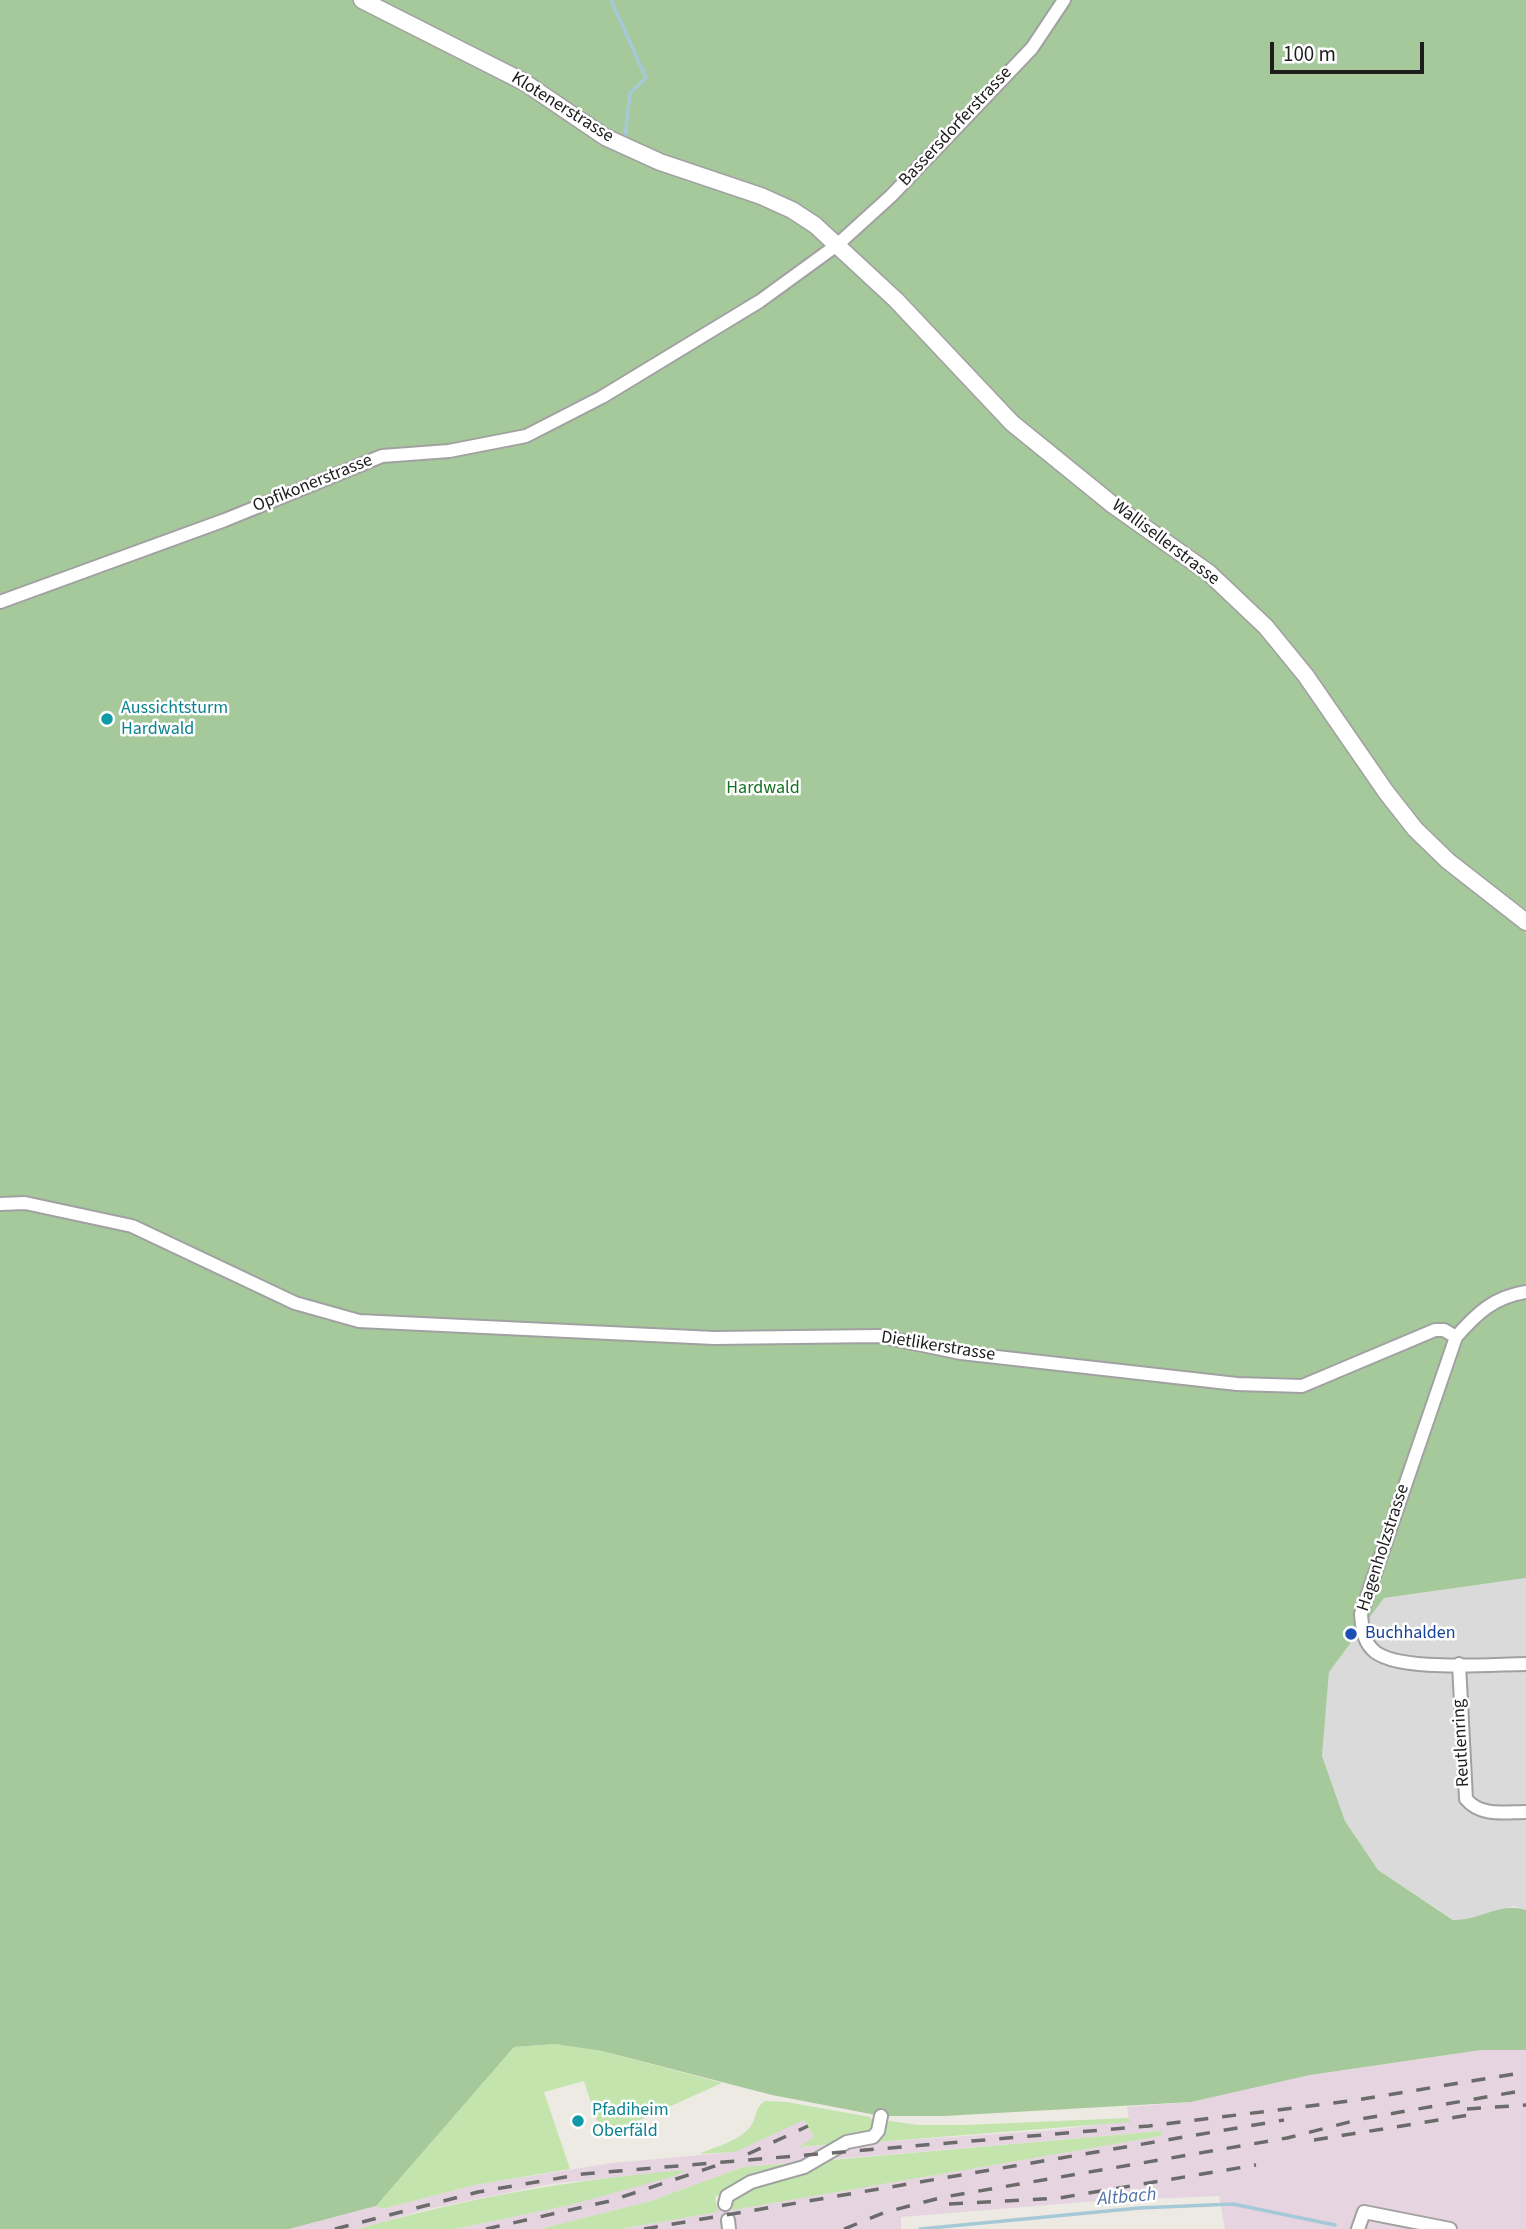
<!DOCTYPE html>
<meta charset="utf-8">
<style>
body{margin:0}
#map{position:relative;width:1526px;height:2229px;overflow:hidden;background:#edeae3;font-family:"Source Sans 3",sans-serif}
canvas{display:block}
.scale{position:absolute;left:1270px;top:42px;width:154px;height:32px;box-sizing:border-box;border:4px solid #1d1d1d;border-top:0;padding-left:9px;font-size:21px;line-height:24px;white-space:nowrap;color:#1d1d1d;-webkit-text-stroke:5px #fff;paint-order:stroke}
</style>
<div id="map">
<canvas width="1526" height="2229"></canvas>
<div class="scale">100 m</div>
</div>
<script>
const c = document.querySelector('canvas').getContext('2d');
c.lineJoin = 'round';
function fillPath(path, color) { c.fillStyle = color; c.fill(path, 'evenodd'); }
function stroke(path, color, width, dash) { c.strokeStyle = color; c.lineWidth = width; c.lineCap = dash ? 'butt' : 'round'; c.setLineDash(dash || []); c.stroke(path); }
function label(font, color, halo, rows, align = 'center') {
  c.font = font + ' "Source Sans 3",sans-serif'; c.lineWidth = 5; c.setLineDash([]); c.textBaseline = 'middle'; c.strokeStyle = halo; c.fillStyle = color; for (const [text, x, y, turn = 0] of rows) {
    c.save(); c.translate(x, y); c.rotate((+turn || 0) * Math.PI / 180); c.textAlign = isNaN(turn) ? turn : align; if (halo) c.strokeText(text, 0, 0); c.fillText(text, 0, 0); c.restore();
  }
}
fillPath(new Path2D(`
 M1526,1578V1910L1514,1906L1463,1921L1454,1920L1378,1870L1345,1821L1322,1756L1329,1672L1384,1598Z`), '#dbdada');
fillPath(new Path2D(`
 M1481,2050H1526V2229H1225L1219,2196L1098,2201L901,2217V2229H620L717,2212V2206L725,2204H732L733,2210L1161,2136L1160,2131L743,2167L651,2201L540,2229H455L570,2205L686,2170L550,2184L424,2210L358,2229H289L376,2206L382,2209L475,2185L612,2163L735,2152L804,2119L814,2137L802,2147L1055,2130L1129,2121L1127,2107L1191,2102L1310,2075Z`), '#e6d5e1');
fillPath(new Path2D(`
 M555,2044L602,2051L722,2083L602,2137L584,2081L544,2092L570,2169L475,2185L382,2209L376,2206L514,2047Z
 M765,2101L787,2102L870,2117L875,2124L873,2130L834,2144L799,2147L814,2137L804,2120L735,2152L699,2154C715,2147 743,2140 752,2124C757,2116 755,2107 765,2101Z
 M1129,2118L1130,2122L876,2142L889,2121L919,2125H965Z
 M1161,2131V2136L733,2210L729,2200L747,2187L820,2161Z
 M805,2162L749,2178L715,2197L718,2212L620,2229H540L651,2201L743,2167Z
 M686,2170L675,2176L570,2205L455,2229H358C466,2198 574,2179 686,2170Z`), '#c3e4ac');
fillPath(new Path2D(`
 M0,0H1526V1578L1384,1598L1329,1672L1322,1756L1345,1821L1378,1870L1453,1920C1479,1921 1501,1901 1526,1910V2050H1481L1310,2075L1191,2102L944,2116H881L772,2095L602,2051L555,2044L514,2047L376,2206L289,2229H0Z`), '#a5c99b');
stroke(new Path2D(`
 M611,0L646,78L630,93L625,137
 M920,2229L1139,2208L1233,2204L1335,2225`), '#a6c9d8', 3.5);
const minor = new Path2D(`
 M0,602L225,520L382,456L449,451L526,436L602,397L760,301L837,245L891,196L1032,48L1064,0
 M0,1204L25,1203L132,1226L295,1303L359,1321L714,1338L879,1336L961,1353L1237,1384L1302,1386L1435,1330H1444L1456,1337
 M1526,1292C1494,1297 1477,1313 1456,1337L1361,1614C1362,1626 1363,1640 1372,1649C1393,1673 1493,1664 1526,1664
 M1459,1664L1466,1799C1481,1817 1504,1812 1526,1812
 M725,2204L727,2196L751,2182L804,2167L847,2142L873,2137L878,2131L881,2116
 M728,2220L729,2229
 M1358,2229L1364,2212L1450,2229`);
const tertiary = new Path2D(`
 M362,0L524,82L605,137L660,162L761,196L792,210L815,225L896,300L1012,423L1113,505L1209,573L1266,627L1306,676L1386,792L1415,829L1448,861L1526,922`);
stroke(minor, '#a1a1a1', 16);
stroke(tertiary, '#a1a1a1', 19);
stroke(minor, '#fff', 12);
stroke(tertiary, '#fff', 16);
stroke(new Path2D(`
 M1467,2109L1526,2105
 M1314,2140L1476,2114
 M748,2154L808,2126
 M949,2204L1059,2198L1256,2165
 M335,2229L478,2192L583,2174L1149,2126L1357,2100L1526,2072
 M486,2229L610,2201L718,2165
 M644,2229L1284,2120
 M844,2229L886,2212L944,2197L1287,2138L1361,2119L1526,2090`), '#6b6b6b', 3.5, [14, 14]);
for (const [x, y, r, color] of [
 [107,719,7,"#0f9aa8"],
 [1351,1634,7,"#1a4fb4"],
 [578,2121,7,"#0f9aa8"]
]) { const dot = new Path2D(); dot.arc(x, y, r, 0, 2 * Math.PI); c.fillStyle = color; c.fill(dot); stroke(dot, '#fff', 2.5); }
label('18px', '#1d1d1d', '#fff', [
 ["Klotenerstrasse",562,108,32],
 ["Bassersdorferstrasse",956,127,-47],
 ["Opfikonerstrasse",313,484,-22],
 ["Wallisellerstrasse",1165,543,37],
 ["Dietlikerstrasse",938,1347,9],
 ["Hagenholzstrasse",1384,1548,-72],
 ["Reutlenring",1462,1743,-93]
]);
label('18px', '#0d838f', '#fff', [
 ["Aussichtsturm",121,709],
 ["Hardwald",121,730],
 ["Pfadiheim",592,2111],
 ["Oberfäld",592,2132]
], 'left');
label('18px', '#147222', '#fff', [
 ["Hardwald",763,789]
]);
label('18px', '#164399', '#fff', [
 ["Buchhalden",1365,1634]
], 'left');
label('italic 19px', '#5174a4', '#fff', [
 ["Altbach",1127,2198,-5]
]);
</script>
